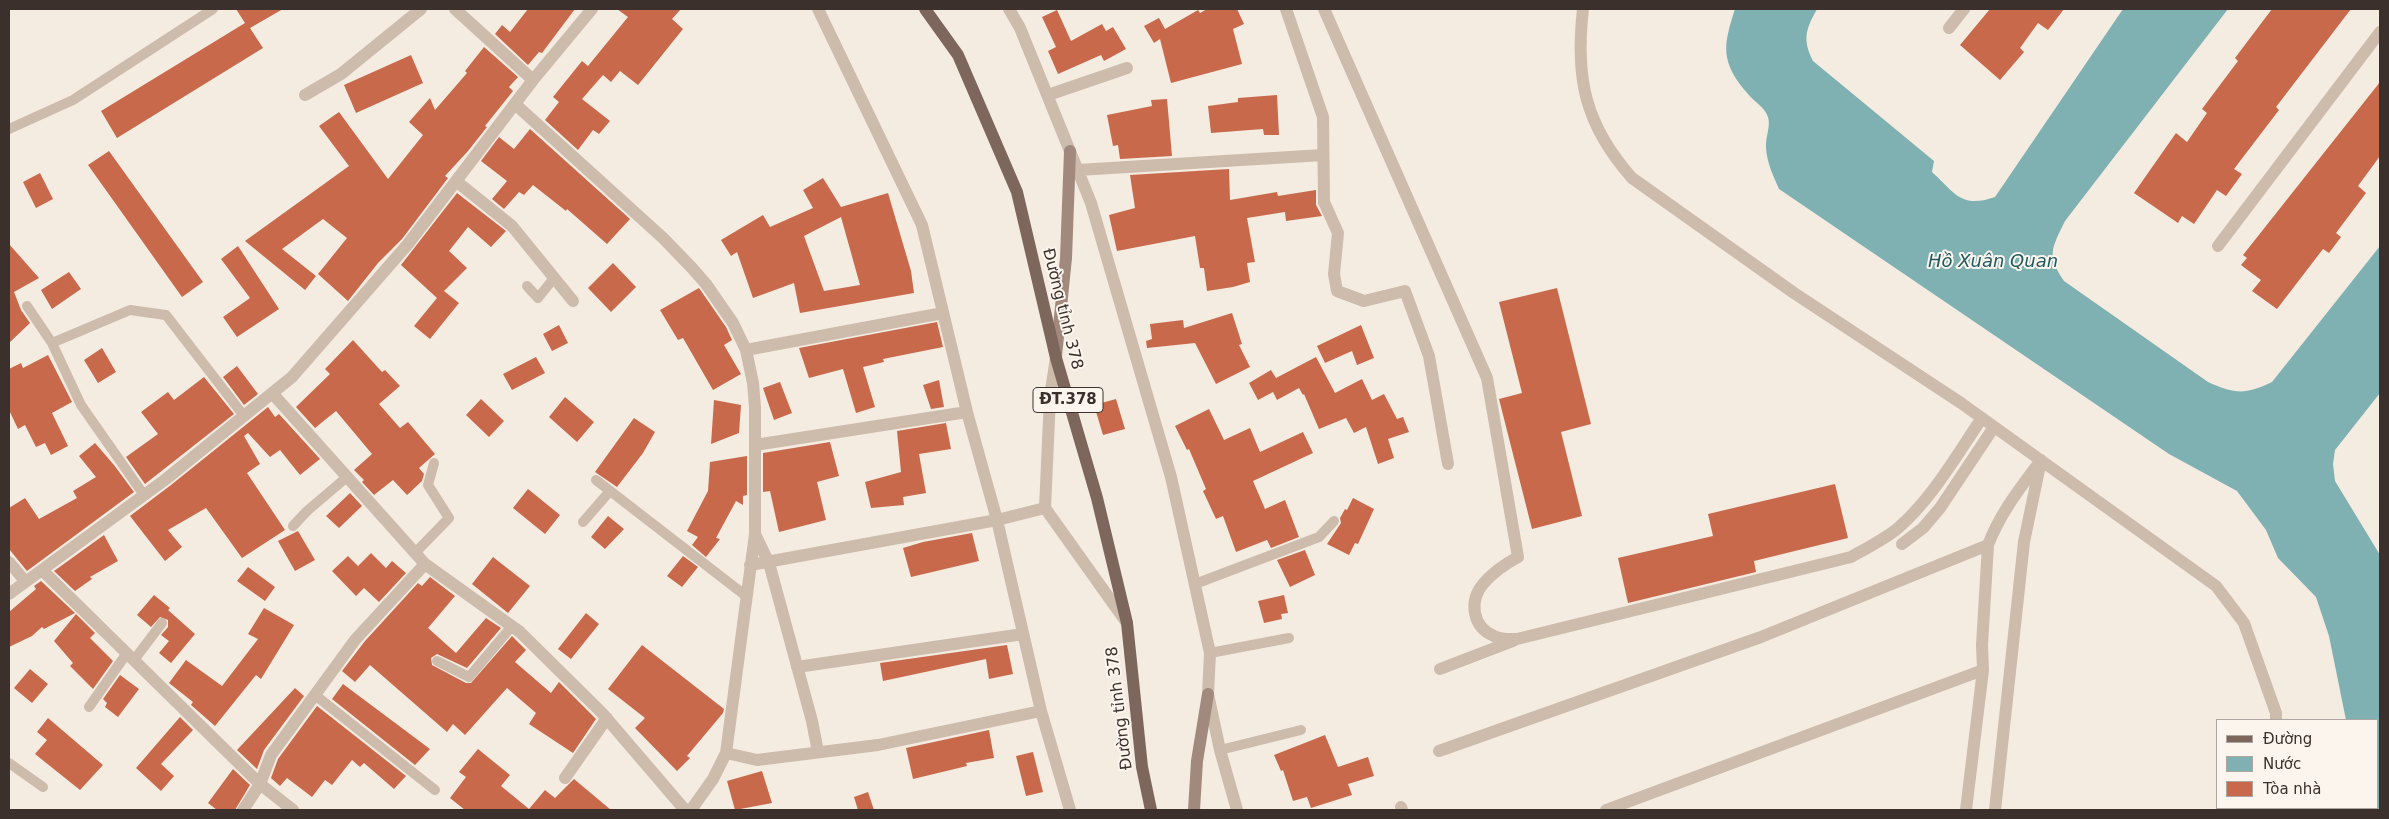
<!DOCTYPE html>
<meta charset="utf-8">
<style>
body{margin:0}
#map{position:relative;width:2389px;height:819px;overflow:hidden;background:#f4ebe1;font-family:"DejaVu Sans",sans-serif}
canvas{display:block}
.frame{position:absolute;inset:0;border:10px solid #3b302b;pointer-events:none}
.legend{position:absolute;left:2216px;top:719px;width:162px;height:90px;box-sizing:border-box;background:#fbf5ee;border:1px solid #aea6a0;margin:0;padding:6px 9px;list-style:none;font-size:15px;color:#3b302b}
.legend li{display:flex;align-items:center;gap:10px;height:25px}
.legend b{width:25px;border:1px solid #aea6a0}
</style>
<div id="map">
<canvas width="2389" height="819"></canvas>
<div class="frame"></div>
<ul class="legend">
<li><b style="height:6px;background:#7d675c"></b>Đường</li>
<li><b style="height:14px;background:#7fb0b2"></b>Nước</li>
<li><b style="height:14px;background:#c8694b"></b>Tòa nhà</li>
</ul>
</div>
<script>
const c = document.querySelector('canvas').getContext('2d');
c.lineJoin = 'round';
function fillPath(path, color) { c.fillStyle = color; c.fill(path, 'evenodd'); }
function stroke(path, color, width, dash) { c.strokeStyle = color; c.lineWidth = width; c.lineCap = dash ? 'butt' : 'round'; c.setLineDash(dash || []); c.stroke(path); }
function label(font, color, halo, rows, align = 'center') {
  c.font = font + ' "DejaVu Sans",sans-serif'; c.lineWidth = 4; c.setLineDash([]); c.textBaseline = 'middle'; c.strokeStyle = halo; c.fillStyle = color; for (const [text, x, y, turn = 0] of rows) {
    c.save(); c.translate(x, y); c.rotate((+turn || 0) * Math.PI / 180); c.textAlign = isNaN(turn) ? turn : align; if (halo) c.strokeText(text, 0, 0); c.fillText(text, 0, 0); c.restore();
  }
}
fillPath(new Path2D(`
 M1735,9H1817C1806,29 1802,39 1813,61L1934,161L1932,172C1955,193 1961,209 1995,197L2123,9H2228L2065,221C2052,248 2046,255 2064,281L2208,382C2235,394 2245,395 2272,382L2380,246V393L2335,450L2333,464L2335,481L2380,555V810H2342V808H2378V720H2346L2329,636L2316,597L2278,558L2266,530L2237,491L2169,454L1779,189C1773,175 1767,163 1766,148C1765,138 1771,126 1768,117C1764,106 1755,103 1748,94C1720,62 1723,46 1735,9Z`), '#7fb0b2');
fillPath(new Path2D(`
 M236,9H283L250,28L263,48L117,138L101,111L245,23Z
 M528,9H575L542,53L539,52L528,65L495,34L502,25L510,32Z
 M617,9H681L672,19L683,29L638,85L620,71L611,82L603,75L582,99L610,121L599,134L593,130L578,150L545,120L559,102L553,97L582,61L588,66L628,17Z
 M1207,9H1237L1244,24L1233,29L1242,64L1171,83L1160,39L1154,43L1144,26L1159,18L1165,29L1198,10L1200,13Z
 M1990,9H2064L2048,30L2038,23L2020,48L2024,52L2000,80L1960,45Z
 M2272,9H2351L2276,107L2279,110L2234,169L2242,174L2226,196L2217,190L2194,224L2182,216L2178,223L2134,193L2176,133L2187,142L2207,113L2202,109L2238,61L2235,58Z
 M1057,10L1071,41L1102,24L1106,31L1113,27L1126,49L1104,61L1101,55L1058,74L1048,51L1056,47L1042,17Z
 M484,47L518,77L509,87L513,91L485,126L487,127L468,151L445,176L448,178L402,239L378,263L348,301L318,274L347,238L323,219L282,249L316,276L305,290L245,241L349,166L319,126L339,112L388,179L423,135L409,122L430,98L435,110L467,73L465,71Z
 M411,55L423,83L356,113L344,85Z
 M2380,82V156L2358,186L2366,193L2336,233L2341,237L2329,253L2323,249L2277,309L2252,291L2261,280L2241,265L2247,258L2243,255Z
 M1277,95L1279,135H1264L1263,129L1211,133L1208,106L1238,102V98Z
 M1167,99L1172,156L1120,159L1118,145L1113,146L1107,115L1152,106L1151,100Z
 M530,129L630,219L607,244L567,209L566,211L533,185L524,195L519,192L504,209L492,199L507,181L481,161L499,137L514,149Z
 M109,151L203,282L182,297L88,165Z
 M1229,169L1230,200L1277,192L1278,196L1316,190V205L1322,216L1286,221L1285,212L1247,218L1255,262L1247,263L1250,282L1233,287L1207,291L1204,268H1200L1195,236L1117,251L1109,215L1135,208L1130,175Z
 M40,173L53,199L36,208L23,182Z
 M823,178L841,207L888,193L911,271L914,293L800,313L794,283L753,298L737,252L731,256L721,240L763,215L770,227L813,208L803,190ZM841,217L860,285L824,291L804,236Z
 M457,193L506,231L491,247L468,227L449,251L467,268L444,291L459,303L430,339L414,326L437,298L401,265Z
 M9,244L39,278L14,292L21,310L30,323L9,343Z
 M238,246L279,309L237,337L223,317L250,298L221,259Z
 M613,263L636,287L611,312L588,288Z
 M69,272L81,289L52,309L41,290Z
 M699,288L726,327L732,340L724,345L741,374L713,390L683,338L678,340L660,310Z
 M1557,288L1591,424L1561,432L1582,516L1532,529L1499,399L1522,393L1499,302Z
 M1232,313L1242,344L1239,345L1250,367L1216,384L1195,343L1147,348L1146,341L1152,339L1150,324L1183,320L1184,328Z
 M937,322L943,347L883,359L884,362L863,367L875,407L856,413L843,369L809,378L799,348Z
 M559,325L568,343L552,351L543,334Z
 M1361,325L1374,358L1357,365L1352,351L1325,363L1317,346Z
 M353,340L382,372L385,370L400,386L379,404L400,428L408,422L435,454L419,468L424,474L422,481L407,495L393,480L374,495L362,482L364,480L354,470L372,454L336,411L315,428L296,407L330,374L325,369Z
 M102,348L116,372L98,383L84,360Z
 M48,355L72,402L52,413L68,446L51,455L45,443L36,447L25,425L18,429L9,410V369L21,363L23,368Z
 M536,357L545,373L512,390L503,374Z
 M1316,357L1335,393L1362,379L1372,400L1384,394L1397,419L1403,417L1409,432L1388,439L1394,458L1378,464L1366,427L1354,433L1346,418L1319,429L1304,394L1303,395L1299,388L1277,400L1273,392L1258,400L1249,383L1271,370L1276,378Z
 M237,366L258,394L244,405L223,377Z
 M204,377L234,414L145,484L126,457L158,434L141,412L168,392L174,400Z
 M939,380L944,407L931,409L923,385Z
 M780,382L792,413L774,420L763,388Z
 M565,397L594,422L577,442L549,417Z
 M481,399L504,421L489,437L466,415Z
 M1116,399L1125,429L1103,435L1094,405Z
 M714,400L741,405L739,433L711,444Z
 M268,407L275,417L279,414L320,459L300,475L280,450L270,457L248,433L244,436L260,464L247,473L285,530L242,558L206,508L168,530L182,547L165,561L130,516L171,485Z
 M1209,409L1224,440L1250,428L1260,452L1303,432L1313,453L1253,481L1265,509L1285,500L1299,537L1271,548L1267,540L1236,552L1223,516L1216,519L1203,491L1206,489L1189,449L1187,450L1175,426Z
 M634,418L655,432L643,453L617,487L595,472Z
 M946,423L951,449L919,454L926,493L903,497L904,505L871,508L865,482L901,472L897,431Z
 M830,442L839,476L817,482L826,520L779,532L770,491L763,492V453Z
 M95,443L114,465L134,492L27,571L9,549V508L25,498L39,519L77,498L73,491L96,477L79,456Z
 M747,456V495L743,496V505L736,501L716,538L720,539L706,557L692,545L698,537L687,531L708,491L710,462Z
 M1835,484L1848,538L1754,561L1756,572L1628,603L1618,558L1713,536L1708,514Z
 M528,489L560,515L545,534L513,508Z
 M350,493L362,506L339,528L326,516Z
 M1353,498L1374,509L1358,544L1355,543L1349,555L1327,544L1341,523L1340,518L1345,509L1347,510Z
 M608,516L624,529L605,549L591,537Z
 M298,531L315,560L295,571L278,541Z
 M972,533L979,561L911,577L903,548L923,542Z
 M104,535L118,561L90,577L92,579L75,591L54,571Z
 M1305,550L1315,575L1290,587L1277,560Z
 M371,553L386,568L392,561L406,573L379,602L364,588L356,596L332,571L348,556L358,566Z
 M683,556L698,567L682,587L667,576Z
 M493,557L530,586L508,613L472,584Z
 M248,567L275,587L265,601L237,581Z
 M430,577L455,596L428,628L456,653L486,618L501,628L467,668L437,654L431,658L432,665L466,683H471L512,636L526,650L515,662L551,693L559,682L596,719L573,753L529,724L536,713L507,688L465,735L453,724L447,732L370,665L355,682L342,671L365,641L418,583L422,586Z
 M41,581L75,613L44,629L42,627L32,636L9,647V612L36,589L34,586Z
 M154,595L170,608L168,610L195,634L171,663L159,653L169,641L161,635L168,627V620L160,617L151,627L137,615Z
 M1284,595L1288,613L1281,614L1282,619L1264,623L1258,601Z
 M264,608L294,625L261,679L256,675L215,726L191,705L193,702L169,683L186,660L222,686L258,639L248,634Z
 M586,613L599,624L571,659L558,649Z
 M76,614L95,633L90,638L113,661L93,689L70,666L73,663L54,641Z
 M642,645L724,709L723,713L687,756L690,758L677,771L635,728L645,718L608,689Z
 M1007,645L1013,674L989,679L986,659L883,681L880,663Z
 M30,669L48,684L32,703L14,688Z
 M120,675L139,689L118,717L105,707L107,703L103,699Z
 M343,684L430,749L415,765L332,699Z
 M295,688L304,696L264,750L257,769L237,750Z
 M317,706L406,776L394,789L364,763L360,767L352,760L332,785L325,780L312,797L287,778L280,786L271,778L278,759Z
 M180,717L193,730L161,764L174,776L161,791L136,768Z
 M48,718L103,765L80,790L35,754L47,740L37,732Z
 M989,730L994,758L966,763L967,766L913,779L906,748Z
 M1325,735L1338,767L1368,757L1374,776L1348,784L1352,795L1311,808L1307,797L1293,801L1283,770L1281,771L1274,755Z
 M478,749L510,775L501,786L529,809L545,790L555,798L574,779L611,810H465L450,798L466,777L459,772Z
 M1033,752L1043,792L1026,796L1016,756Z
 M233,769L250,785L235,810H217L208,803Z
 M762,771L772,803L735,810L727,781Z
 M868,792L874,810H858L854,797Z`), '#c8694b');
stroke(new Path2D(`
 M9,129L73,100L213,9
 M527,286L538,298L554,278
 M27,306L52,343L130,310L166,315L244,416
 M52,343L81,405L144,495
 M596,480L746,596
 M583,522L610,491
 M293,526L307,511L347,477
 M415,553L449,518L428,485L434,463
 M1195,584L1319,537L1334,521
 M1210,653L1289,638
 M134,660L162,623
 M437,661L469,677L512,626
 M315,695L435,790
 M89,707L127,653
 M1220,750L1301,730
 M9,763L43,787`), '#cdbbac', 10);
stroke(new Path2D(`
 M455,9L533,80
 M818,9L922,225L967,412L997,520L1041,711L1070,810
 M1009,9L1020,28L1091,203L1171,477L1210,653L1208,694L1220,750L1237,810
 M1286,9L1323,117L1324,202L1338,233L1334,274L1337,291L1364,301L1405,291L1429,356L1448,464
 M1324,9L1487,378L1518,557C1505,564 1493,572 1483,584C1469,601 1472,627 1494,636C1501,640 1510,639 1517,639L1851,557C1867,548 1883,540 1897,529C1932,499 1956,456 1982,418
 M1583,9C1575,78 1585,125 1632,178L1794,293L1961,403L2216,586L2244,623L2276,713V720
 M1949,28L1964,9
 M305,95L341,74L421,9
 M1048,95L1127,68
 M515,104L663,238L692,268L706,284L733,323L746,350L753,383L755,407V534L726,753L713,779L691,810
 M1078,170L1323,155
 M456,181L512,226L573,301
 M2218,246L2380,32
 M746,350L943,313
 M1056,358L1050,397L1045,508L1127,623
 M755,445L967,412
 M755,534L769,563L812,721L818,752
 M1902,544L1923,528L1940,508L1994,427
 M9,562L25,581
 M425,564L520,632L602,713L685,810
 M750,565L997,520L1045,508
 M42,570L260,784L293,810
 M9,594L166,479L292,377L408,244L533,80L592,9
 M797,667L1023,634
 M1440,669L1513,641
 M1439,751L1761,637L1988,545
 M726,753L757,760L878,745L1041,711
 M565,778L607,718
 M1401,807L1402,810
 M243,810L260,784L271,755L355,640L425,564L272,393
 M1606,810L1983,670
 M1966,810L1983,670L1982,645L1988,545C2000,513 2021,487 2041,460
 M1995,810L2024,542L2040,465
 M2275,810V808`), '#cdbbac', 12);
stroke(new Path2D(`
 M1056,356L1066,258L1070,151
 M1194,810L1197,761L1208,694`), '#a18a7d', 12);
stroke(new Path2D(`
 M925,9L958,55L1017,192L1056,358L1097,498L1127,623L1142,767L1151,810`), '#7d675c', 12);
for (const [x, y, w] of [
 [1068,400,70]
]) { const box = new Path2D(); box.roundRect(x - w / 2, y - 12.5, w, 25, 4); c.fillStyle = '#fbf5ee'; c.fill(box); stroke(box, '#3b302b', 1); }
label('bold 15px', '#3b302b', null, [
 ["ĐT.378",1068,400]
]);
label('16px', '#3b302b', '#fbf5ee', [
 ["Đường tỉnh 378",1062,309,76],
 ["Đường tỉnh 378",1120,708,-97]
]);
label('italic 18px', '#1f5a5e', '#fbf5ee', [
 ["Hồ Xuân Quan",1993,262]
]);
</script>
